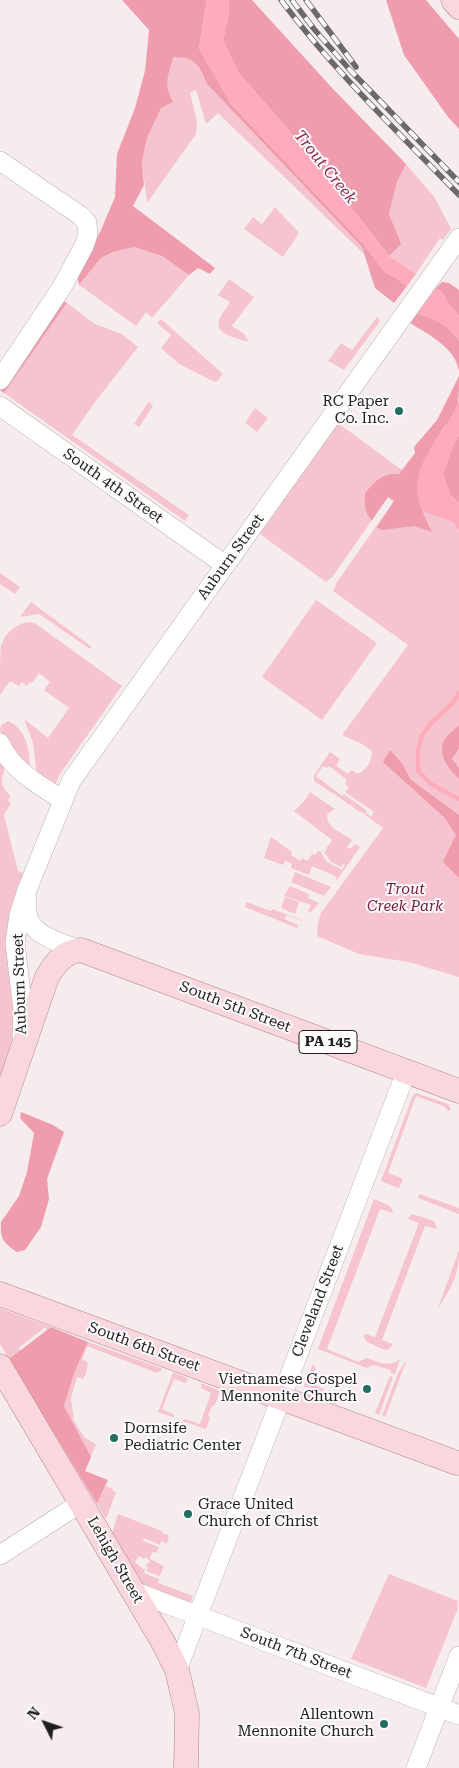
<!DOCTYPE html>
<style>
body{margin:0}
#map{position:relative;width:459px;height:1768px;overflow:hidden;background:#f6ecee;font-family:"Roboto Serif",serif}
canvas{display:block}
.north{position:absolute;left:20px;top:1698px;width:50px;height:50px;-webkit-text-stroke:4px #fefbfc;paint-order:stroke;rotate:311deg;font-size:14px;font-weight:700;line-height:20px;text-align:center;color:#211e1e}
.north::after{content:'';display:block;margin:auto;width:18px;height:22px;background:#211e1e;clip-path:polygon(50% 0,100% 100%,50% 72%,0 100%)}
</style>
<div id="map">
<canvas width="459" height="1768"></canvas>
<div class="north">N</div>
</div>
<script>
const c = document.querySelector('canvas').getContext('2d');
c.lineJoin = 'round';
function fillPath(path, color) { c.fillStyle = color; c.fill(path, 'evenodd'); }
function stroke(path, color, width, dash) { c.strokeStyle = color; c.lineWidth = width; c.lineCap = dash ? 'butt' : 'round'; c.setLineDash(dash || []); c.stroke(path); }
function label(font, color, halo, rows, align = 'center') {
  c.font = font + ' "Roboto Serif",serif'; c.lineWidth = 4; c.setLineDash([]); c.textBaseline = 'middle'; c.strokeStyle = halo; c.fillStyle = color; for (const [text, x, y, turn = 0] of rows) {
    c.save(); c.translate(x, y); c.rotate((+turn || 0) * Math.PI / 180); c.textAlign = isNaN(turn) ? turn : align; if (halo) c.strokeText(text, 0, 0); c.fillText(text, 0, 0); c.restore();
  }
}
fillPath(new Path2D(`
 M175,56C195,57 199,66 207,84L362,247L364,254L218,113L206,124L196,90L190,93L197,121L196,134L147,203L142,162L147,138L168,91L166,81Z
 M406,164L435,198L451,229L443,240L440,238L416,274L389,256L400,244L389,214L397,182Z
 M275,207L299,233L283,257L244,229L253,217L262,224Z
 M134,247L162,256L189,275L152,318L146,312L136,326L79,285L101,258L113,252Z
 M229,279L254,297L232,326L244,334L249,342C240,339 214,335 219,320C221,314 227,308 230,302L218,295Z
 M67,303L95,324L122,334L138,347L95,402L72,435L189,515L185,521L4,393Z
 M377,317L380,321L344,370L328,361L341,343L352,350Z
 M161,319L223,374L219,378L220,379L215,382L179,364L161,348L171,335L157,323Z
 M149,401L153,406L139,427L134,424Z
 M255,408L268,418L257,432L245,423Z
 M338,423L459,512V977L408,962L359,954L317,936L318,923L321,913L383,828L360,811L359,812L350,804L348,805L346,802L314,781V775L330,752L340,759L336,766L348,774L351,770L358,774C367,769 372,761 372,751L362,744L342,735L408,645L333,591L337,582L394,501L388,497L333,576L326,582L260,534ZM323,766L327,768L329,766L347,780L345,784L349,787L345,792L374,812L371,817L366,813L367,811L344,794L342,796L316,776Z
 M0,573L20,587L15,594L0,584Z
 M316,600L377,643L322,720L262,677Z
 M31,602L92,647L90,649L39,614L20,617Z
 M30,622L36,624L122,686L60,774L54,787L37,776L33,743L24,719L48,738L69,708L44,690L50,682L39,673L32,683L30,682L27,686L22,682L19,686L10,681L0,695C0,685 0,652 1,645C6,632 17,623 30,622Z
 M8,721C27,729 30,752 30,770L23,766L2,735L0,730L1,725Z
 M0,756L5,767C1,782 0,786 11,796L8,800L11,803L4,815L18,871L27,875L15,1029L0,1078Z
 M310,792L335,809L327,814C327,830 343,832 352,840L347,847L350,849L355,844L360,847L337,880L335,876L312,866L309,875L291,868L292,863L285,861L283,865L264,858L271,837L292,852L291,855L300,861L302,858L307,861L312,854L315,855L318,851H320L327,862L342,870L345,865L343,864L341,867L331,862L324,852L326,851L327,847L332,840L294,811L304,801Z
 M295,872L331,887L324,896L291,882Z
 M290,886L309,894L308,898L319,903L310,913L308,911L311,905L284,896Z
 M285,897L299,902L295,914L281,908Z
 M246,902L271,911L272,909L302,920V921L287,915L284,919L298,925L297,928L245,907Z
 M416,1093L448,1104L451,1110L449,1111L443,1106L416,1096L388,1173L403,1179L399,1188L381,1181L413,1095Z
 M419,1194L459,1208V1214L418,1198Z
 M374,1199L388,1205L392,1209L393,1213L380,1209L327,1349L358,1362L367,1358C379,1362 389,1368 400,1359L395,1374L391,1373V1370L373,1365L367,1368L318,1349Z
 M412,1214L434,1221L437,1229L425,1226L382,1340L393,1344L389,1349L385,1350L367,1342L363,1336L365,1334L375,1337L419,1223L408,1219Z
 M459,1250C459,1275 452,1287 438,1308Z
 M0,1308L51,1327L47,1330L45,1327L19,1348L20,1351L9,1359L0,1344Z
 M88,1342L161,1368L162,1370L157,1373L87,1346L82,1359L88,1363L86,1374L83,1379L77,1377L71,1398L74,1421L85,1438L96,1444L91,1457L64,1406L75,1371Z
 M407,1359L385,1417L382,1416L398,1373Z
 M313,1364L316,1369L311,1383L324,1389V1394L304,1386Z
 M173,1373H175L189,1379L185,1383L174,1379L162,1409L173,1414L175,1418L158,1412Z
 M390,1376L393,1377L379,1415L375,1413Z
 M201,1383L220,1391L215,1405L212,1406L208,1415L210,1418L206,1429L182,1421L185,1419L200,1424L211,1393L201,1388Z
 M106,1486L113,1489L112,1491L116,1492L106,1519L97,1504Z
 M118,1514L162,1531V1533L169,1535L167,1544L161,1541L160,1545L144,1538L143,1541L159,1547L156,1553L152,1552L150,1559L164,1566L160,1576L146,1571L148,1568L146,1566L150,1561L146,1557L144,1559L139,1556L135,1562L143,1569L145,1568L144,1573L159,1579L158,1583L193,1596L189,1605L138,1585L111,1536Z
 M389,1574L458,1601L457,1605L458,1608L426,1688L351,1659Z`), '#f5c4ce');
fillPath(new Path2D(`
 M122,0H207L199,48L231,104L365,246L385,272L395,277L407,286L394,303L375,288L362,247L207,84C200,67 195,56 174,57C168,77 163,82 173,102L161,108L147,138L142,162L144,185L133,206L215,268L210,274L198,268L189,275L162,256L134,247L113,252L101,258L79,285L77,275L101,230L115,197L117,154L135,108L145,71L149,30Z
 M229,0H252L334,90L406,164L397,182L389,214L401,244L389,256L314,160L238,72L223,40L229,12Z
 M386,0H426L459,39V129L448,117L404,55Z
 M442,282L449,283L459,290V316L447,302L442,292L435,289Z
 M63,301L67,303L4,393L0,390Z
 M417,314C433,317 451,326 459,341V371C455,347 429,335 410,323Z
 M459,376C459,384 459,395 458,403C456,413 449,421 443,429C416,472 408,485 432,532L415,526L381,530L377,527L394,501L388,497L372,520C364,513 365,504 365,493C376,481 381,473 399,474L415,453L414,447L437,420Z
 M459,435V503L450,495L443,474L453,445Z
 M459,725V748L452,759L459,768V779C449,769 436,754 445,739C448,734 455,729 459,725Z
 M390,750L401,762L411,780L459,815V878L443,862L456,835L445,818L383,762Z
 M21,1112L53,1125L64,1132L47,1179L49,1199L41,1227L25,1250L17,1252C4,1243 0,1240 1,1222L19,1196L27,1172L34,1133L20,1118Z
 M51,1327L88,1342L75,1371L64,1406L91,1457L85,1471L108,1480L97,1504L9,1359Z`), '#ee9cae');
fillPath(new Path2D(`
 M207,0H229V12L223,40L238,72L314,160L389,256L416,274L407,286L395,277L385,272L365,246L231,104L199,48Z
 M435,289L442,292L447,302L459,316V341C451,326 433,317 417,314Z
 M459,401V435L453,445L443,474L450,495L459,503V530L453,522L423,511C421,506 419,501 418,496C411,463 448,430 459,401Z`), '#feabbd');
stroke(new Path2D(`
 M459,693L452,704L432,722L422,735L418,751V771L431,784L459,799`), '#feabbd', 4.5);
const minor = new Path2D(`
 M0,161L81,216L87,223L88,234L84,246L62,287L0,380
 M0,406L225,565
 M0,743C10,769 40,786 63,800
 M27,899C27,906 26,916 30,922C38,937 66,945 81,950
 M22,1036L23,1011L15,943L19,915L27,890L71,781L459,238
 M0,1555L82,1502
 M133,1591L459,1715
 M177,1670L406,1072
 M416,1768L459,1656`);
const major = new Path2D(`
 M453,0L459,7
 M0,1114L47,977C56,962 64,952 81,950L459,1091
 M0,1294L457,1463
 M0,1366L163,1642L177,1670L187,1713L186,1768`);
stroke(minor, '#b9afb1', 20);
stroke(major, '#ac848c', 25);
stroke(minor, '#fff', 19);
stroke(major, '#fad6dd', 24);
const rail = new Path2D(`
 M281,0C334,71 398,132 459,195
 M292,0L314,29L350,70L459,182
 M306,0L356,67`);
stroke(rail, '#6d6869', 5.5);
stroke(rail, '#fefbfc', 4, [11]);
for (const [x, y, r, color] of [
 [399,411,5,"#236c64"],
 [367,1389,5,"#236c64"],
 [114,1438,5,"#236c64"],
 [188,1514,5,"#236c64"],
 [384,1724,5,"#236c64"]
]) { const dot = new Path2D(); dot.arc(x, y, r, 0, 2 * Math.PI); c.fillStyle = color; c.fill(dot); stroke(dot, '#fefbfc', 2); }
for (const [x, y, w] of [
 [328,1042,58]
]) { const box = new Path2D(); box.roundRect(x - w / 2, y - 11.5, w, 23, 4); c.fillStyle = '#fefbfc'; c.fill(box); stroke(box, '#211e1e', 1); }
label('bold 14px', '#211e1e', null, [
 ["PA 145",328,1042]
]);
label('15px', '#211e1e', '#fefbfc', [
 ["RC Paper",389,402],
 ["Co. Inc.",389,419],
 ["Vietnamese Gospel",357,1380],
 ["Mennonite Church",357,1397],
 ["Dornsife",124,1429,"left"],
 ["Pediatric Center",124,1446,"left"],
 ["Grace United",198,1505,"left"],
 ["Church of Christ",198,1522,"left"],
 ["Allentown",374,1715],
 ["Mennonite Church",374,1732]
], 'right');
label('15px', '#211e1e', '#fefbfc', [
 ["South 4th Street",113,486,35],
 ["Auburn Street",231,557,-54],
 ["Auburn Street",20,984,-92],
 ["South 5th Street",235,1007,21],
 ["Cleveland Street",318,1301,-69],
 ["South 6th Street",144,1347,20],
 ["Lehigh Street",115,1560,60],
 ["South 7th Street",296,1653,21]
]);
label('italic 15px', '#77193a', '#fefbfc', [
 ["Trout",405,890],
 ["Creek Park",405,907]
]);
label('italic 16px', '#8d2f4c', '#fefbfc', [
 ["Trout Creek",325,167,51]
]);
</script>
